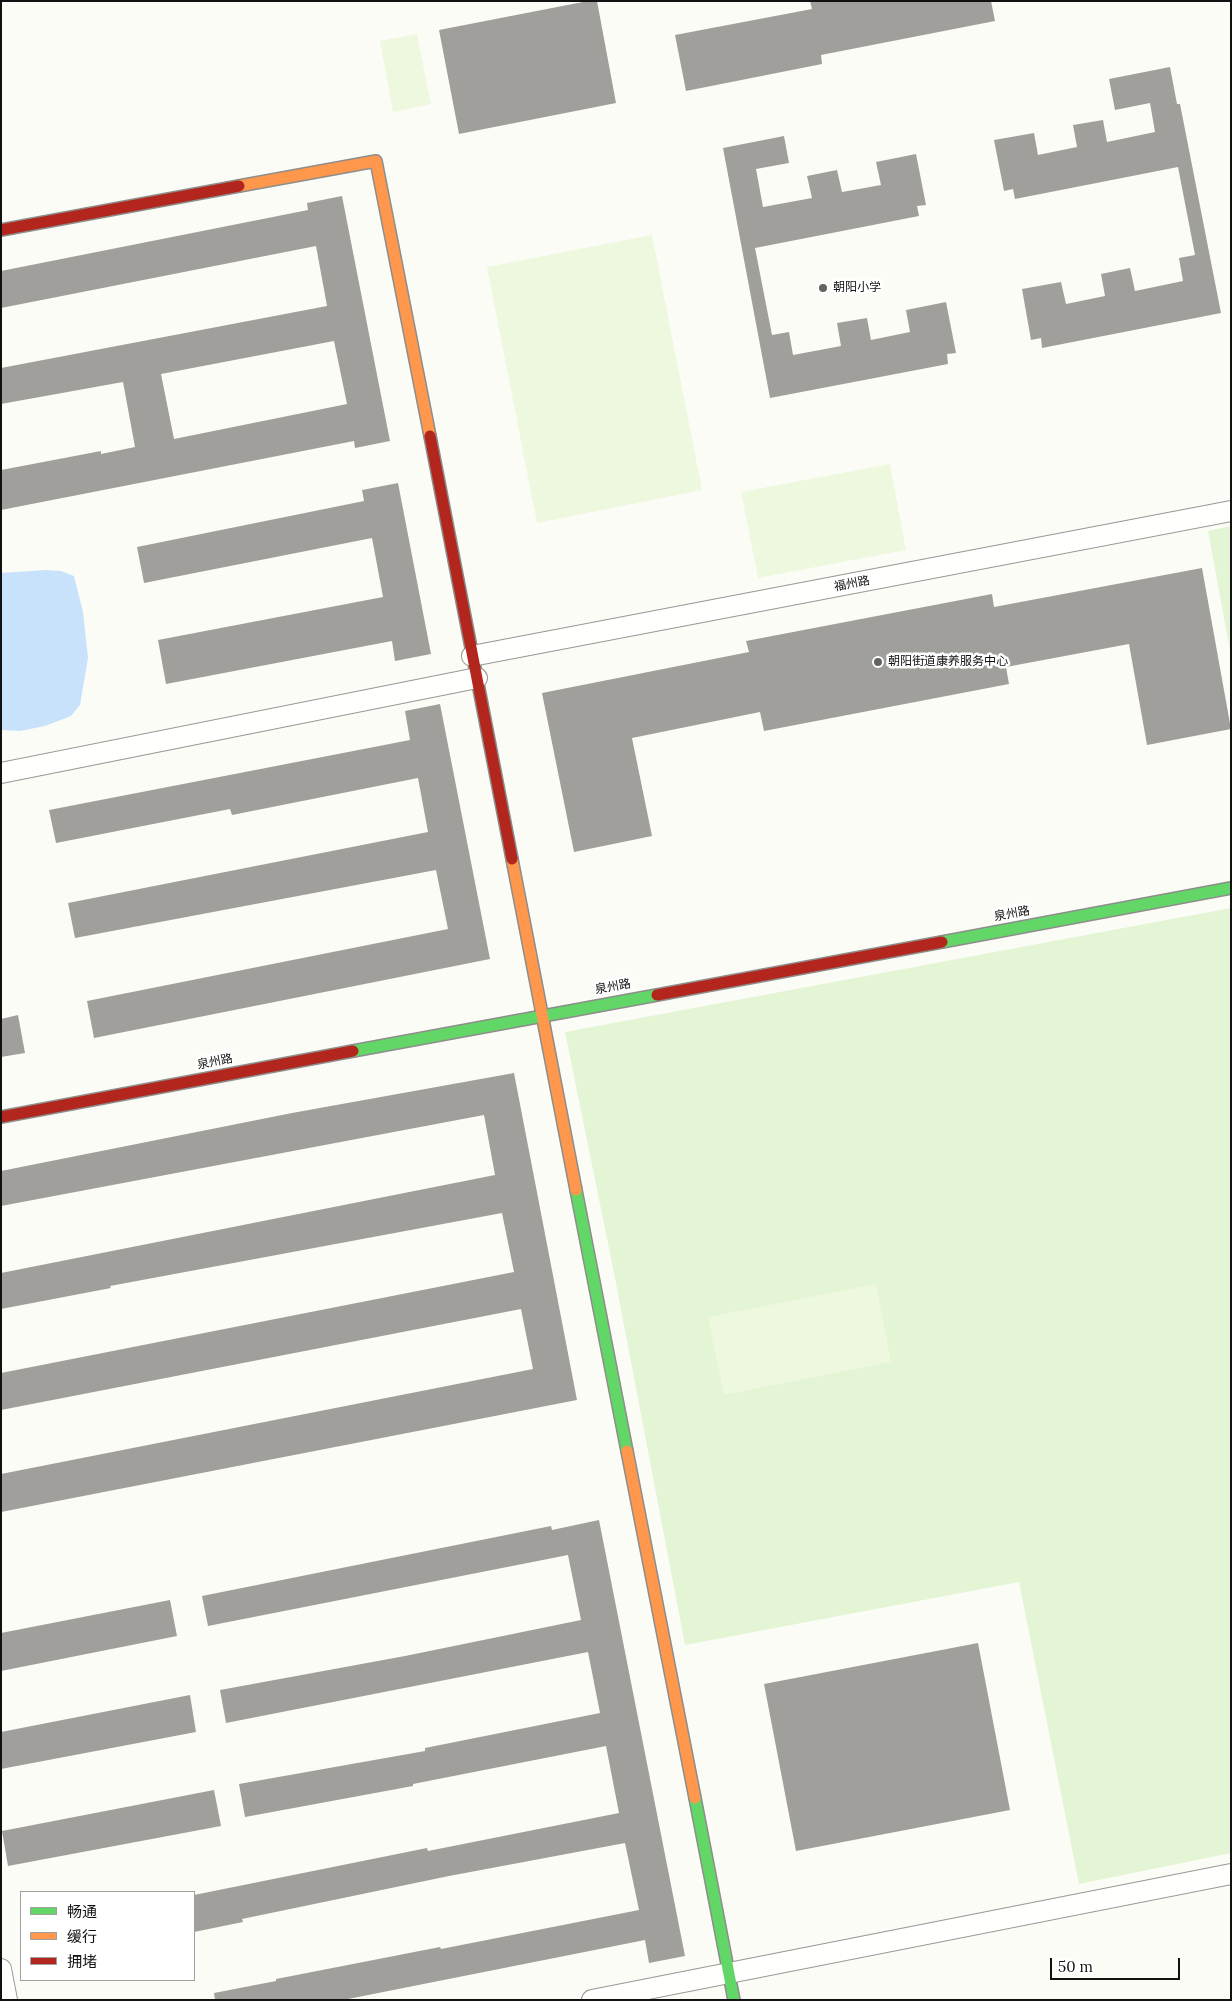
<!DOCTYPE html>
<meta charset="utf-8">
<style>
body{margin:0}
#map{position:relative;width:1232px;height:2001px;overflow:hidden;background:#fcfcf7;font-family:Lora,"Noto Sans SC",serif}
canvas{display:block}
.frame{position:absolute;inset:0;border:2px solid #111;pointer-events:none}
.legend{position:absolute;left:20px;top:1891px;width:175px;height:90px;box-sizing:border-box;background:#fff;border:1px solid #a0a0a0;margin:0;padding:6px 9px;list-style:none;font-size:15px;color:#111}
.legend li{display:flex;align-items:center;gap:10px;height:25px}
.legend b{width:25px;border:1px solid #a0a0a0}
.scale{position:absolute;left:1050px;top:1958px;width:130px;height:22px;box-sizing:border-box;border:2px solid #111;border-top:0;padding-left:6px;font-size:15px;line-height:18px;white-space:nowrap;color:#111;-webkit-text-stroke:4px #fff;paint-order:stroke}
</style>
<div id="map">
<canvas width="1232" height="2001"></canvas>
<div class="frame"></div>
<ul class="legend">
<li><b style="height:6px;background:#63d668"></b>畅通</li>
<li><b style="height:6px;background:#ff974d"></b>缓行</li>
<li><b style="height:6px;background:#b3261e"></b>拥堵</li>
</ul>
<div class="scale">50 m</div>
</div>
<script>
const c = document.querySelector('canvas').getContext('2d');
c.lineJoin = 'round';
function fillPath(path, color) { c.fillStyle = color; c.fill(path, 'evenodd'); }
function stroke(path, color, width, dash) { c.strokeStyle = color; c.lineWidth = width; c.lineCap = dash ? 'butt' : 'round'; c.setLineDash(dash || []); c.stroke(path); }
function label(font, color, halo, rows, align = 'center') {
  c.font = font + ' Lora,"Noto Sans SC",serif'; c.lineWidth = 5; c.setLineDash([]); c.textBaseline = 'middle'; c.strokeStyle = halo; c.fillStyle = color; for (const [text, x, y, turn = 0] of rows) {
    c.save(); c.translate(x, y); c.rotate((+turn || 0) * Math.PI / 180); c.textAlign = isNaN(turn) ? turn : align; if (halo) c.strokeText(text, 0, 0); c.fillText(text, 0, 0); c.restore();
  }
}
fillPath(new Path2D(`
 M1231,526V656L1208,531Z
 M1231,908V1853L1079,1884L1019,1582L685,1645L614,1273L565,1032Z`), '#e3f5d4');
fillPath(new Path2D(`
 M417,34L431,104L393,112L380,41Z
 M652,235L702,490L537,523L487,267Z
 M890,464L906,550L758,578L741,492Z
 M876,1284L891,1362L724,1395L708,1317Z`), '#edf8df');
fillPath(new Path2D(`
 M46,570L61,571L74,576L83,612L88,658L80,705L71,716L45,726L20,731L1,730V573Z`), '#c8e2fb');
fillPath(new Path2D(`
 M588,1H597L616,103L459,134L439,30Z
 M810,1H991L995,21L821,55L822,64L686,91L675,35L812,9Z
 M1170,67L1177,104H1180L1221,313L1042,348L1041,338L1031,340L1022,289L1061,282L1066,304L1105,296L1101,274L1130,268L1135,291L1183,281L1179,258L1195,255L1178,167L1015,199L1013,189L1004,191L994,140L1034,133L1038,155L1077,147L1073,125L1103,120L1107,142L1155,132L1150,103L1115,110L1109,79Z
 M784,136L789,163L756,169L763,207L812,198L807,176L837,170L842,192L881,185L876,162L916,154L926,205L917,206L919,216L755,248L772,335L789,332L793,355L841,346L837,323L867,318L871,340L910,332L906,310L946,302L956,353L947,354L948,364L770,398L723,148Z
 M342,196L390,441L355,448L354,441L1,510V470L101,451V454L135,447L123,382L1,404V368L327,306L316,246L1,308V271L308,210L307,203ZM334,341L347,404L174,439L161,374Z
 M398,483L431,654L395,661L392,641L166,684L158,640L383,597L372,538L144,583L137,547L364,501L362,490Z
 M1202,568L1231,729L1147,745L1129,644L1006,667L1009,684L764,731L760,712L632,738L652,836L574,852L542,693L749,652L746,641L992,594L994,607Z
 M440,704L490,959L94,1038L87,1001L448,929L436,870L75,938L68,903L428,832L418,778L232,815L230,809L56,843L49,810L410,740L405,711Z
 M18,1015L25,1053L1,1057V1019Z
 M514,1073L577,1400L1,1512V1474L533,1369L521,1309L1,1410V1373L514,1272L502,1213L110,1286L111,1288L1,1309V1273L495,1175L484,1115L1,1206V1171L292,1113Z
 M599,1520L685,1956L649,1963L645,1940L343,2000H215L214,1993L276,1981V1979L440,1947L441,1949L639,1910L625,1843L449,1876L242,1919L243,1922L194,1932V1895L427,1848L428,1851L619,1813L606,1746L413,1784V1786L245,1817L239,1784L425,1751V1748L600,1713L588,1652L226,1723L220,1690L405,1656L581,1620L568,1555L208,1626L202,1596L551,1526L552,1530Z
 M170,1600L177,1636L1,1671V1633Z
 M978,1643L1010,1810L796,1851L764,1684Z
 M190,1695L196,1732L1,1769V1732Z
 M214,1790L221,1826L8,1866L2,1831Z`), '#a19f9b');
const street = new Path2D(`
 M472,656L1231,511
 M1,773L477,678
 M1,1969L7,2000
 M592,2000L1231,1874`);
const fast = new Path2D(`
 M942,942L1231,888
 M353,1051L657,995
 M576,1190L627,1451
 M695,1798L734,2000`);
const slow = new Path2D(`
 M239,186L376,161L430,436
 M512,859L576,1190
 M627,1451L695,1798`);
const jam = new Path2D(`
 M1,230L239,186
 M430,436L512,859
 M657,995L942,942
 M1,1117L353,1051`);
stroke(street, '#979795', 22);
stroke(fast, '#8d8d8b', 14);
stroke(slow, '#8d8d8b', 14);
stroke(jam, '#8d8d8b', 14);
stroke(street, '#fffffe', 20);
stroke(fast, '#63d668', 11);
stroke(slow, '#ff974d', 11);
stroke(jam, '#b3261e', 11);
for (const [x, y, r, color] of [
 [823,288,5,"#636362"],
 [878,662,5,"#636362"]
]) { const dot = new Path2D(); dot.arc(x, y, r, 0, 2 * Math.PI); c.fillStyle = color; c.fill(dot); stroke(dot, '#fff', 2); }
label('12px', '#111', '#fff', [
 ["朝阳小学",833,288],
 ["朝阳街道康养服务中心",888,662]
], 'left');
label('12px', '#111', '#fff', [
 ["福州路",852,584,-11],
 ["泉州路",1012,914,-10],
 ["泉州路",613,987,-10],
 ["泉州路",215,1062,-11]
]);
</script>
